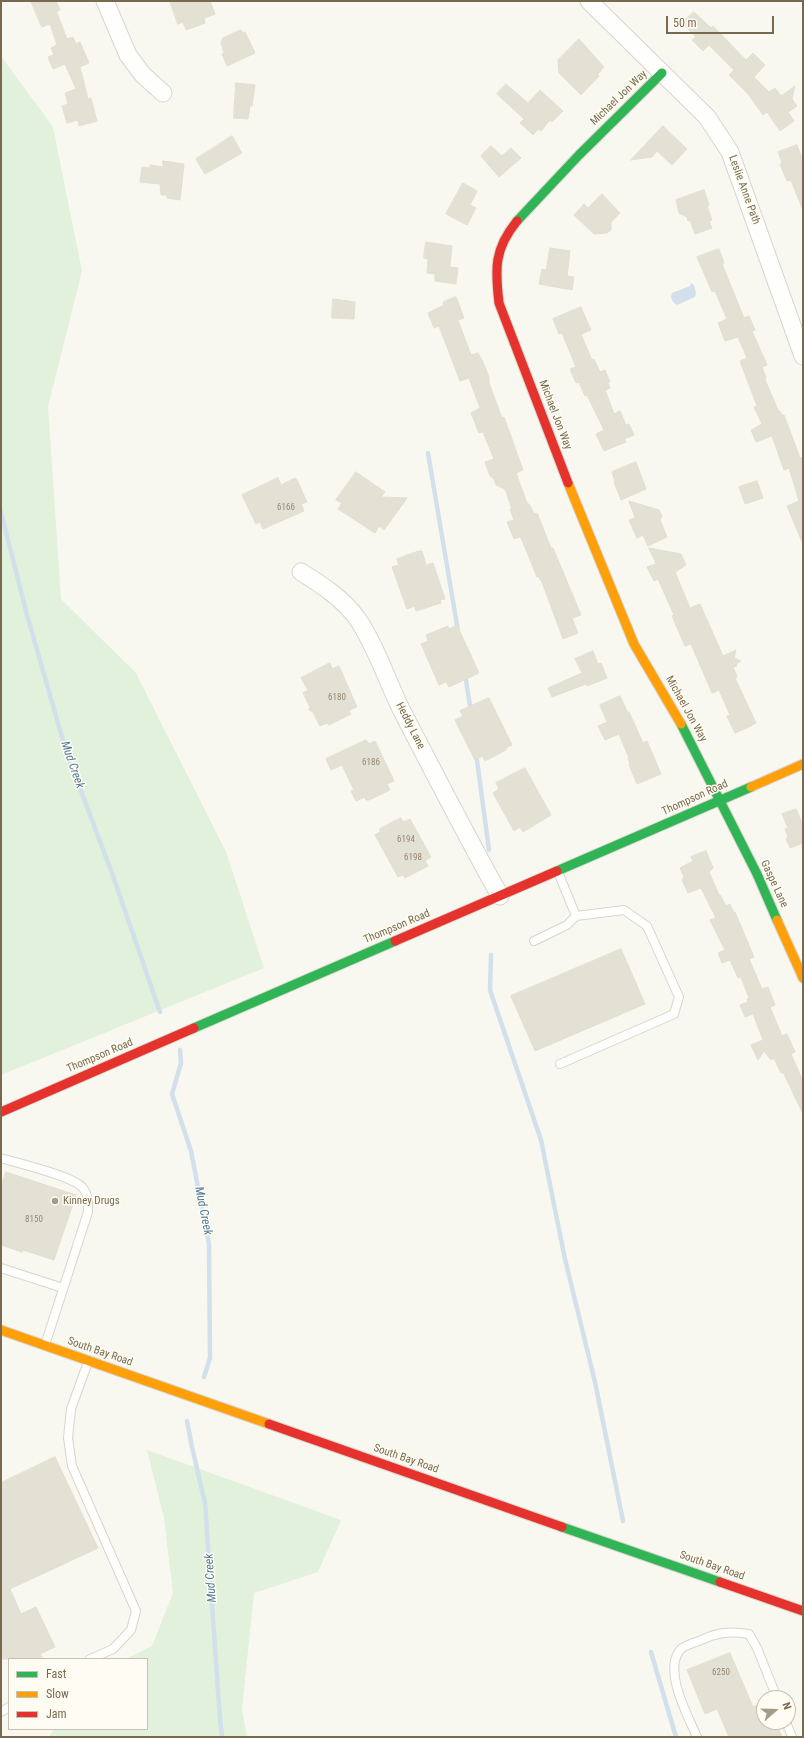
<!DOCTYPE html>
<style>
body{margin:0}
#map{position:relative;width:804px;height:1738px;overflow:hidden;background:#f8f8f0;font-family:"Roboto Condensed",sans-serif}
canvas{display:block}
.frame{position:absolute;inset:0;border:2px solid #79694e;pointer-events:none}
.legend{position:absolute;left:8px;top:1658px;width:140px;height:72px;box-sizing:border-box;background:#fffdf3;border:1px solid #c9c2b1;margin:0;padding:5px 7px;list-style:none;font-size:12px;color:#79694e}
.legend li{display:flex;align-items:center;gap:8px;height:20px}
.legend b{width:20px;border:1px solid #c9c2b1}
.north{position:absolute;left:756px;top:1690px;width:40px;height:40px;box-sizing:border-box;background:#fffdf3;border:1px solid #c9c2b1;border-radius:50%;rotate:70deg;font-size:11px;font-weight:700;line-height:16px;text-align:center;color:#79694e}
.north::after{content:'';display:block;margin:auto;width:14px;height:18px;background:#a59b87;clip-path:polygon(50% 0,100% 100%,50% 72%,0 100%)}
.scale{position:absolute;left:666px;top:16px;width:108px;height:18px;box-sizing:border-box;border:2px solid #79694e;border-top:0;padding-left:5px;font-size:12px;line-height:14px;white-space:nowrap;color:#79694e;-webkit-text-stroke:3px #fffdf3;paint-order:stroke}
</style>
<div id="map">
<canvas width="804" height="1738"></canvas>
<div class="frame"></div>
<ul class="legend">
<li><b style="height:5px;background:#30b455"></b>Fast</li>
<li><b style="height:5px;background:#ff9f0a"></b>Slow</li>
<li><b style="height:5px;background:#e5322d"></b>Jam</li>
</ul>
<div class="north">N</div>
<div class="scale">50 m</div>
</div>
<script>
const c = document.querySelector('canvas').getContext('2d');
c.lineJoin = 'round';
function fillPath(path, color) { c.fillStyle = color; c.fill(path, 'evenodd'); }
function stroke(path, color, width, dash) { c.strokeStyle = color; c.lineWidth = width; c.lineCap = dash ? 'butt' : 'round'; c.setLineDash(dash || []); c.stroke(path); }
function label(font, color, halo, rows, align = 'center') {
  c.font = font + ' "Roboto Condensed",sans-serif'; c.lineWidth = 3; c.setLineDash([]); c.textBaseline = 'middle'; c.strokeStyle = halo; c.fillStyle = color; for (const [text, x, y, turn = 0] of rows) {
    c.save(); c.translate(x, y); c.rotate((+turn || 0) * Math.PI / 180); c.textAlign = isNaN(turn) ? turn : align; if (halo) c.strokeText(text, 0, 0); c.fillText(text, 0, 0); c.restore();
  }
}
fillPath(new Path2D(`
 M1,56L53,127L82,271L48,406L61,599L136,673L226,852L264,968L1,1075Z
 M147,1450L341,1520L318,1572L254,1593L242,1710L247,1737H49L54,1729H147V1659H126L152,1646L173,1593L164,1518Z`), '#e1f1db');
fillPath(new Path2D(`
 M691,283L694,285L696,293L695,297L677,305L673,302L671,297L672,293L690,286Z`), '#d1e0ea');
stroke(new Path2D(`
 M428,453L458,631
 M1,512L27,615L66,751L113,876L160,1012
 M465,674L471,712
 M476,753L489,850
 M491,955L490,990L541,1140L565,1259L595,1382L623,1521
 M180,1050L181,1063L172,1094L191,1151L209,1244L210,1358L204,1377
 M187,1421L192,1447L205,1503L220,1719L222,1737
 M651,1652L676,1737`), '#d1e0ea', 4.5);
const building = new Path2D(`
 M31,1H56L60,10L57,11V13L67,39L73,37L76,44L80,42L89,63L80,67L88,99L91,98L97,121L79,126L78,120L67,123L62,106L68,104L65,93L76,89L65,64L53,69L48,57L54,55L51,48L57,45L50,24L42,27Z
 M170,1H210L215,14L204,18L205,23L186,30L183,22L178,24Z
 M694,12L711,28L713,26L746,60L753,53L765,65L754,77L769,92L775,88L781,96L795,86L792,99L797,106L788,112L794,121L780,131L767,112L763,115L748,94L729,75L734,70L709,45L703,51L692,40L696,37L682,23Z
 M241,30L243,33L245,32L255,53L227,66L222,54L224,53L221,43L223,38Z
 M579,39L604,67L597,75L599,76L581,95L559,73L558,60Z
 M236,83L255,85L252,106H250L248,119L234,118Z
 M506,84L528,103L540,90L563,111L552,122L550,120L541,131L538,129L533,135L520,123L524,119L497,94Z
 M663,126L687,149L672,165L657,151L652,157L631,160Z
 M232,136L242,153L205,174L196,159Z
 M797,145L803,161L802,208L791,180L787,181L780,164L782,163L778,152Z
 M491,146L502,156L511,148L521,158L499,177L481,156Z
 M163,161L184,164L180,200L167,198V195H161L160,184L140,182L142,167L150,168V165L163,167Z
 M463,183L477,191L470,205L476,208L467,225L446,214Z
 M704,190L709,205L707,206L712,220L709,221L712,228L695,234L690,220L688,221L687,217L679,213L676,200Z
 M602,194L620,213L611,222V230L607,233L594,234L574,215L584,204L588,208Z
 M426,242L452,246L450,265V267L458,268L456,284L435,281V274L427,273L428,259L424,258Z
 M550,248L570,251L567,276L574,277L572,290L539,284L542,269L546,270Z
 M719,249L724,263L722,264L744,318L749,316L755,330L752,331L767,365L762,367L766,377L765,380L779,412L780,411L782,415H784L800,458L803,457V544L787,506L799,501L789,468L784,470L772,436L756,442L751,430L762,424L754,407L757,406L740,361L747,358L738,337L725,341L718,323L727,319L715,291L712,292L697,257Z
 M456,297L464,318L458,320L471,355L478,353L483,362L489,377V383L502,418L504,417L523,470L516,473L527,503L530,505L534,514L537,513L551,548H553L581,615L572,618L578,633L563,639L542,582L538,576L537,577L522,540L520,537L514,539L512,534L507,522L514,520L510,509H512L505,489L496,485L494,479L490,476L485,462L494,459L483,432L479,433L471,413L480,408L469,378L460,381L439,326L434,328L428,313L444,305L443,302Z
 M333,299L355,302L354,319L332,318Z
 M581,307L591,330L581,334L592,360L594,359L600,372L605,370L610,382L608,383L610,388L605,390L614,414L620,411L626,425L629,424L634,435L624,439L626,442L604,451L596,434L604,430L587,395L585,396L579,382L576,383L570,369L576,367L562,333L559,334L553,319Z
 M636,462L646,489L621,500L614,482L615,481L612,472Z
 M356,472L385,492L381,497L407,498L384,530L379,526L375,533L338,509L342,503L336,500Z
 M278,478L281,485L295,478L297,480L307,502L301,504L304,511L263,529L260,522L256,524L242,495Z
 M757,481L763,498L745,504L739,487Z
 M629,501L659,510L662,516L660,520L667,537L648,546L643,535L637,538L629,520L635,518Z
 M649,548L681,554L686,565L675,572L690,608L700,604L723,656L736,650L734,658L741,661L736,664L737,666L733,667L737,677L735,678L756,723L749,727L735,733L727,716L730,715L719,690L712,693L691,644L685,646L672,616L674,615L658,579L654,581L647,567L656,564Z
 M419,551H422L426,565L433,563L445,599L440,600L441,603L416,611L415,606L407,609L392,567L399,565L397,559Z
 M457,625L479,673L449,687L446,682L439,685L421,644L428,641L426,635L448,626L449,629Z
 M593,651L598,664L601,663L607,678L587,686L586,684L552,697L548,688L582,673L575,659Z
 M330,663L332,669L339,666L357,707L349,710L351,714L329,725L327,723L320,726L313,712L309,710L310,707L303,693L308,690L301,678Z
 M620,696L628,713L629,712L643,743L647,741L661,774L637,784L629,765L630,764L628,758H629L619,734L605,740L598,726L607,722L600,705Z
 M489,698L512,745L507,747L506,750L485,761L482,756L475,760L455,720L463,716L460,711Z
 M366,740L369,744L375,741L394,781L387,784L390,790L369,800H366L365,797L356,801L351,791L354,790L342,765L331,770L326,759Z
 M525,768L551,815L523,832L520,827L514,831L493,793L499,789L496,783Z
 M796,809L803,825V843L790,848L786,839L788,837L785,829L788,828L782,814Z
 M401,818L403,822L410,819L431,857L425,861L428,866L405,878L403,875L398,877L375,835L380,832V829Z
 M706,851L713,868L709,872L719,895H720L726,906L730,904L734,913L735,912L754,957L749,959L762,989L768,987L775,1005L770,1007L782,1036L787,1034L795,1052L791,1054L803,1081V1114L783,1072L781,1073L774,1058L771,1060L764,1051L758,1060L751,1045L763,1040L753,1014L745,1017L740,1005L748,1002L747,999L749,998L741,977L738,978L730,960L722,963L718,953L725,950L710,920L716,918L701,888L688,893L682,880L684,877L680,868L693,861L691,857Z
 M621,949L645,1004L535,1051L511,996Z
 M6,1172L76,1195L54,1260L23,1250L22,1252L1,1245V1187Z
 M55,1457L98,1548L10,1589L21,1614L36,1607L55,1647L40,1654L43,1659H1V1483Z
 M730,1653L753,1707L764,1702V1722H776L782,1737H729L717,1709L705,1714L687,1670Z`);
fillPath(building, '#e3e0d4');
stroke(building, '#e2ded2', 1);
const lane = new Path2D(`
 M558,872L576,916L624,910L647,926L679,997L674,1014L560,1064
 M534,941L567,925L576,916
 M1,1158C17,1163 74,1176 83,1188C89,1196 88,1202 88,1212L45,1345
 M1,1268L63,1288
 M88,1362L71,1409L68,1438L72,1466L136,1611L131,1630L113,1649L90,1659
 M1,1712L9,1707
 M786,1722L792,1737
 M697,1737C688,1716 663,1671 680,1650C683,1646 693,1643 699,1641C718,1632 729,1631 749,1634L757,1648L777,1698`);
const street = new Path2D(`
 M105,1L128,55L143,75L163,93
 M589,1L707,117L730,152L803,356
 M301,572C322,585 342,598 357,618C376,646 387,681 402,711C434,773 466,835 500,896`);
const fast = new Path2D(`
 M517,221L579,155L662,73
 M681,724L757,874L777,920
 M557,871L751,787
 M194,1028L395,941
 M562,1527L720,1582`);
const slow = new Path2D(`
 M568,483L634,644L681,724
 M751,787L803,764
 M777,920L803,978
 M1,1330L269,1424`);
const jam = new Path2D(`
 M517,221C494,249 495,269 499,303L568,483
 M395,941L557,871
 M1,1112L194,1028
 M269,1424L562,1527
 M720,1582L803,1611`);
stroke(lane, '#d8d5cd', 10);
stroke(street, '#d8d5cd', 19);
stroke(fast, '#d7d5cc', 11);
stroke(slow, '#d7d5cc', 11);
stroke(jam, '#d7d5cc', 11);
stroke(lane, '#fefefd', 8);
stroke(street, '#fefefd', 17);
stroke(fast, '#30b455', 9);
stroke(slow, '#ff9f0a', 9);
stroke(jam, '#e5322d', 9);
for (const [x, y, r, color] of [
 [55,1201,4,"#a59b87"]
]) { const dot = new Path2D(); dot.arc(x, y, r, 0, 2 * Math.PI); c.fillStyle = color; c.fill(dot); stroke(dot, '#fffdf3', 1.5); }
label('9px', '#968972', null, [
 ["6166",286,508],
 ["6180",337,698],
 ["6186",371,763],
 ["6194",406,840],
 ["6198",413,858],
 ["8150",34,1220],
 ["6250",721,1673]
]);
label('11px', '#79694e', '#fffdf3', [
 ["Michael Jon Way",619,98,-44],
 ["Leslie Anne Path",744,190,70],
 ["Michael Jon Way",555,415,69],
 ["Michael Jon Way",686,709,61],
 ["Heddy Lane",410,726,63],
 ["Thompson Road",695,798,-24],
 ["Gaspe Lane",774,884,65],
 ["Thompson Road",397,927,-23],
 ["Thompson Road",100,1056,-23],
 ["South Bay Road",100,1352,19],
 ["South Bay Road",406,1459,19],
 ["South Bay Road",712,1566,19]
]);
label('11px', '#79694e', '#fffdf3', [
 ["Kinney Drugs",63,1201]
], 'left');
label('italic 12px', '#4e7999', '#fffdf3', [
 ["Mud Creek",72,765,71],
 ["Mud Creek",203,1211,79],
 ["Mud Creek",211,1578,-94]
]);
</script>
